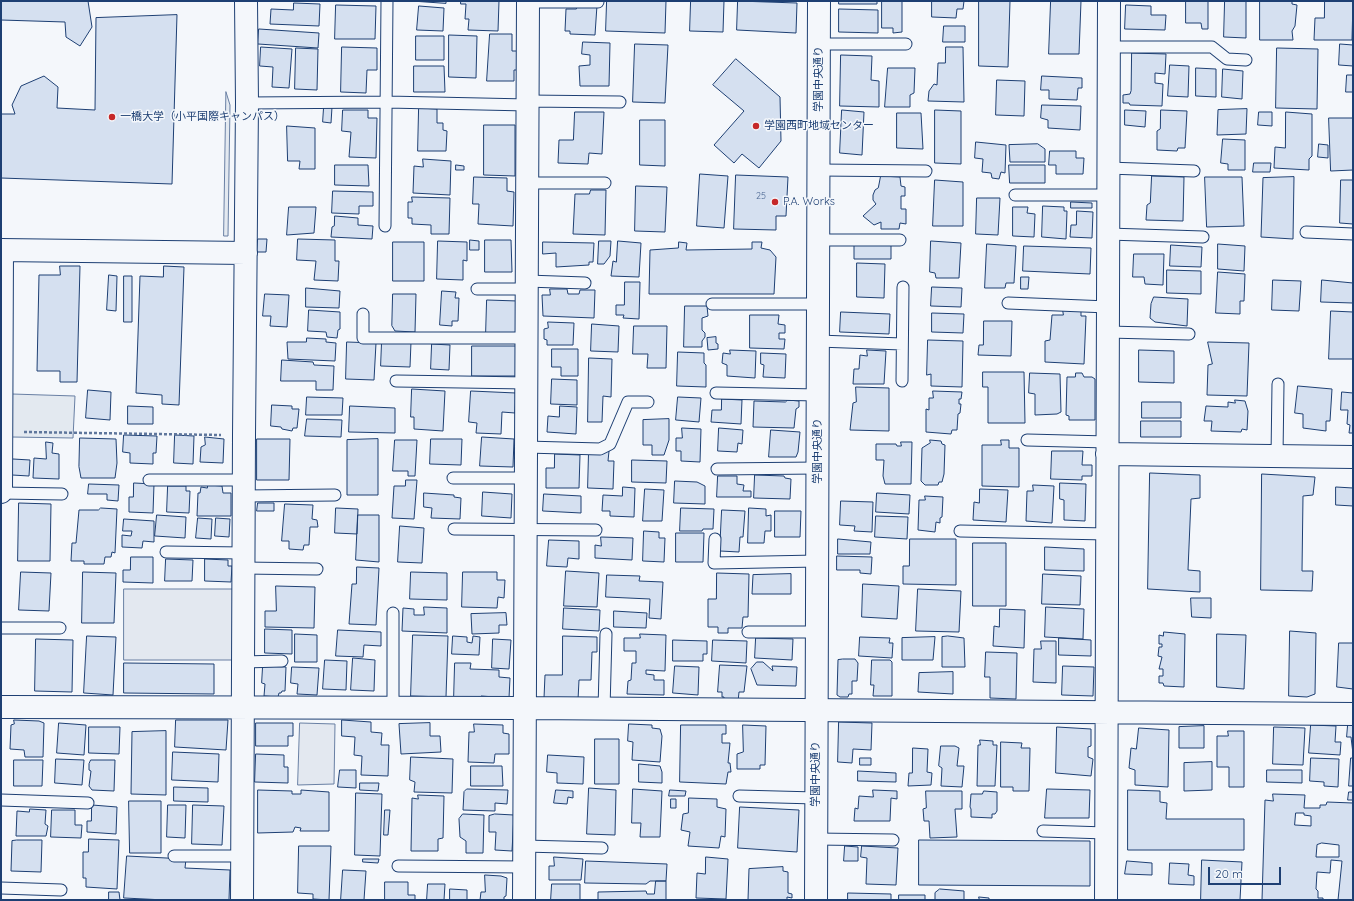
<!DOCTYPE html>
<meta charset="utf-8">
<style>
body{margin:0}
#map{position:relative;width:1354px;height:901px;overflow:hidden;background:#f4f7fb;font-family:Quicksand,sans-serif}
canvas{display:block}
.frame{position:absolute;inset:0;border:2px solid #1d3f73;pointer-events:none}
.scale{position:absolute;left:1208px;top:867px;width:73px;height:18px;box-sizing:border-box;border:2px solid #1d3f73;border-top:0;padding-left:5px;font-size:12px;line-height:14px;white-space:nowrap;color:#1d3f73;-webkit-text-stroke:3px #f4f7fb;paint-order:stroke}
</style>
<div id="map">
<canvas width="1354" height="901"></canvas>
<div class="frame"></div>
<div class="scale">20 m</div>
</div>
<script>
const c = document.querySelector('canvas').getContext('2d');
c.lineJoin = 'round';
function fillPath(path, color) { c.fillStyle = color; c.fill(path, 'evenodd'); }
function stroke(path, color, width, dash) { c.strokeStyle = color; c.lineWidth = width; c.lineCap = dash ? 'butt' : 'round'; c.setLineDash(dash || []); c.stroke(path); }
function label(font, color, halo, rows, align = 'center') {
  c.font = font + ' Quicksand,"Noto Sans JP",sans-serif'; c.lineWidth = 3; c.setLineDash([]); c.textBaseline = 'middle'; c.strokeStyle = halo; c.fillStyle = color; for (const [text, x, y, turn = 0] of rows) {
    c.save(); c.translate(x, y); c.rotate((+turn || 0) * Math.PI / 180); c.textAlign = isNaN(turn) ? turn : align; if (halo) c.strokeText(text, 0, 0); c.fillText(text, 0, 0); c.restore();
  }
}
const green = new Path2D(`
 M226,92L230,105L228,236H224Z
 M12,394L75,396L73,438L11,437Z`);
fillPath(green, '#e3e9f0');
stroke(green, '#687fa3', 1);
const parking = new Path2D(`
 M124,589H234V660H124Z
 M300,723L335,724L334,784L298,785Z`);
fillPath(parking, '#e3e8f0');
stroke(parking, '#687fa3', 1);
const building = new Path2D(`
 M1,1H88L92,27L80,46L66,37L65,22L1,20Z
 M412,1H446V3Z
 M461,1H499L498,31L468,30L469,19H465L466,4H461Z
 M607,1H666L665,33L606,31Z
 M691,1H724L723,32L690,31Z
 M738,1L797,3L796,33L737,30Z
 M839,1H877V4H839Z
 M882,1H902V32L893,33V28H882Z
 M932,1H964L963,9H957L956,18L932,17Z
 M979,1H1010L1008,67L979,66Z
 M1051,1H1081L1079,54H1049Z
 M1186,1H1208V29H1202L1201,23H1186Z
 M1225,1H1246V38L1224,37Z
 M1260,1H1292V4L1297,5L1295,26L1292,31L1293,40H1260Z
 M1325,1H1353L1352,40H1314L1315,18H1324Z
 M294,3L320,4L319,26L270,24L271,9L293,10Z
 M577,4L597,5L595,35L570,34V31H565L566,9H576Z
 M336,5L376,6L375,39H335Z
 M1126,5L1151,6V15H1166L1165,30L1125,29Z
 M419,6L444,8L443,31L417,30Z
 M839,9L878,10V33L839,32Z
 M177,15L172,184L1,178V114H15L12,105L21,86L44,76L58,87L57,108L95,110L96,18Z
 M944,26H965V42H943Z
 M259,29L319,33L318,48L258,44Z
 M490,34H512V51H517V70H514V81H487Z
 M449,35L477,36L476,78L449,77Z
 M416,36H444V60H416Z
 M583,42L610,43L609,86H580L579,66L590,65V55L582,54Z
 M635,44L668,45L665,103L633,102Z
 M1340,44L1353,45V66L1339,65Z
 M261,47L292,49L289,88L272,87L273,67L260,66Z
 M342,47L377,48V70H367L366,93L341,92Z
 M946,47H963L964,102L928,101L929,91L934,84L937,85L938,63H945Z
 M296,48L318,49L317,90L295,89Z
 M1277,48L1318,49L1317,109L1276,108Z
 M1132,53L1166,54L1165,74L1155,73V83L1163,84L1162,106L1130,105L1129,103H1123V95L1130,94L1131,91Z
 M841,55L872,56L871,80L879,81V107L840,106Z
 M736,59L780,97L781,141L759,168L742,154L734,163L714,145L744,111L713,85Z
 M1170,65L1189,66L1188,97L1168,96Z
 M414,66H444L445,92H414Z
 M888,68H915L914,93L910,95V107H885Z
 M1196,68L1216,69V97L1196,96Z
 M1223,69L1243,71L1242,99L1222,97Z
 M1347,75H1353V92H1346Z
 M1042,76L1082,78V88H1078L1077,100L1049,99V90H1041Z
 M997,80L1025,81L1024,116L996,115Z
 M1042,105L1081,106L1080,130L1048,128V120L1041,118Z
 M324,107H332L331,123L323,122Z
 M419,108L437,109V123H443V130L447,131L446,151H418Z
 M1247,109L1246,134L1217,135L1218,110Z
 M343,110H368V118H377L376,158L349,157L351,132L342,131Z
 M842,110L864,112L862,155L840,153Z
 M935,110L961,111V164L935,163Z
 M1125,110L1146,111L1145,127L1125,125Z
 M1161,110L1187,111L1185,148H1178L1177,151L1157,150V131L1160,129Z
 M575,112H604L602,154L589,153L588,164L558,163L559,140H573Z
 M1259,112H1272V126L1258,125Z
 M1286,112L1312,114V156L1309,159V170L1274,168L1275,147L1285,148Z
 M897,113H921L923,149L897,148Z
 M1329,118H1353V170L1331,171Z
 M640,120H665V166L640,165Z
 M484,125H515V176L484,175Z
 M287,126L315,128V169H299L300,161H288Z
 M1223,139L1245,140V170H1228V164L1221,163Z
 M976,142L1006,145L1005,173L1001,172L999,179L992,178L991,173L982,172L983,159L975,158Z
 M1038,144L1045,149V162H1010L1009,145Z
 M1319,144L1328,145V158L1318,157Z
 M1050,151H1076V158H1084L1083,174H1056V165H1049Z
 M423,159L451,161L450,195L413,193L414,166L423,167Z
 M1254,163H1271L1270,172H1253Z
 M335,165H368L369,186L335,185Z
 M456,165L464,166V170H456Z
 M1009,165H1045V183H1010Z
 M700,174L728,176L724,228L697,226Z
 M736,175L788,177L786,216H776V230L734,229Z
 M881,176L900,177L901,186L905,187V196H901V209H906V224L900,223L899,229H881V222L874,225L863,216L876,204L873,200V195L875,190L878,188Z
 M1152,176L1184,177L1183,221L1146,220L1147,205L1150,203Z
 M474,177L507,178V191L514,192L513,226L478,224L479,204H473Z
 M1205,177H1242L1244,226L1207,227Z
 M1294,177L1293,239L1261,237L1263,178Z
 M935,180L963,182V226H933Z
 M1341,180H1353V224L1340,223Z
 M636,186L667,187L665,232L635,231Z
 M591,190H606L605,235L573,234L575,194H589Z
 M333,191L373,192V206H359V214L332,213Z
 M412,197L450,198L449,234H431V225L412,224V218H408V202H412Z
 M977,198H1000L998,235L976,234Z
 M1071,202L1092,203V208H1071Z
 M1043,206L1064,207V211H1067L1066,239L1042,237Z
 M289,207H316L314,233L287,235Z
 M1013,207H1028L1027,213L1035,214L1034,237L1013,236Z
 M1077,211L1093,212L1092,238L1070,237L1071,225H1076Z
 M335,216L358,218V225L373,226L372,239L331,237L332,227L334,226Z
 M258,239H267L266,252H257Z
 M298,239L335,240V261H339L338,281L314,280L316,261L297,260Z
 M470,240L479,241V250H470Z
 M485,240H511L512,272H485Z
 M438,241L467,242V261L463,260V280L437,279Z
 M599,241H611L610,256L604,264H598Z
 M618,241L641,243L639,277L611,276L613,261L616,262Z
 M931,241L961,243L959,278H936L935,273L930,272Z
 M393,242H424V281H393Z
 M543,242L594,243L593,262H589V265L556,267V253L543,254Z
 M679,242L687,243L686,250L752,249V242H762L761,248L770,250L776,257L774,294H649L650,250L678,248Z
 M891,242V259H854V243Z
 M987,244L1016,246L1014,283H1006L1005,288H985Z
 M1218,244L1245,246L1244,271L1218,269Z
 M1171,245L1202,247L1201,267L1170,266Z
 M1024,246L1091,248L1090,274L1023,271Z
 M1134,254H1164L1163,285L1145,284L1144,277H1133Z
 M857,263L885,264L884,298L857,297Z
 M60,266H80L77,382H60V371H37L39,275H60Z
 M164,266L184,267L179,405L162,404V395L136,393L140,276L163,277Z
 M1167,270L1201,271V294L1167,293Z
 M1218,272L1245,274L1244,301H1240V314L1216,313Z
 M109,275L117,276L116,311L107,310Z
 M124,276H132V322H124Z
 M1021,277H1029L1028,289H1021Z
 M1273,280L1301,281L1299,311L1272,310Z
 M1322,280L1353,283V303L1321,302Z
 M625,282H640L639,319L623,318L624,315H616V305H624Z
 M932,287L962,288L961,307L931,306Z
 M306,288L340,291L339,308L306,307Z
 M550,289H567L568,294H579L580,290H595L594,318L543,316L542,295H550Z
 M442,291L456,292L455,298H459L458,321H452V326L440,325Z
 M265,294L289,295L287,327L270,326L271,316H263Z
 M393,294H416L415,332L395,331L392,326Z
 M1154,297L1188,299L1187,326L1155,322L1150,318L1151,304Z
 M487,300L518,301L517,334H486Z
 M685,306H707L708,316L702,318V330L705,333V337L702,341V347H684Z
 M309,310L340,312V329L338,330L337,338L327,337L326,332L308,331Z
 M1063,310L1081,311V316H1086L1084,364L1045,362V341L1050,340L1052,315H1063Z
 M1331,311L1353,312V359H1329Z
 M841,312L890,314L889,334L840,332Z
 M932,313L964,314L963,333L932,332Z
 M750,315H779L778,324L785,325V333H779V339H785L784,349L750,348Z
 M984,321H1012L1011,356L978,355L979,345H983Z
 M548,322L574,323L573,345H547V340L544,339V329L548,328Z
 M592,324L619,326L618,352L591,351Z
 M634,326H667L666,368H647L648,354H633Z
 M716,337V343L718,344V349L708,350L707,338Z
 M307,338L326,339V342L336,343L335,361L288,359L287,342H306Z
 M928,340L963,341L962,387L931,386V374L927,375Z
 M382,341L411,342L410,367L381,366Z
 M347,342L376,343L374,380L346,379Z
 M1208,342L1249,343L1247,396L1207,395L1208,365L1212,364Z
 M432,344L450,345L449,370L431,369Z
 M472,346H516V376H472Z
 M552,349H578V376H561V367H552Z
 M730,350L756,351L755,378L727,376V365L722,363L723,353L730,354Z
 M867,350L886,351L884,384H853L854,369H859L860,355L867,356Z
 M1139,350L1174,351V383L1139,382Z
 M678,352L704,353V363L706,365V387L677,386Z
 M761,353L786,354L785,378L763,377L764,365L761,364Z
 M589,358L612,359L611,397L603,396L602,422H588Z
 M282,360L313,362L314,365L334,366L333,390H316V381H281Z
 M983,372H1024L1025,423H988V387H983Z
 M1030,373L1060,374L1061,412L1057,414L1035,415V394L1029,393Z
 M1076,373H1082L1084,377H1092L1095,379V420H1069V416L1066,415L1067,377H1075Z
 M552,379L577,380V405L551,404Z
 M1298,386L1332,389L1330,421H1326V431L1303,428V414L1295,413Z
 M856,387L889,388V431L850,430L853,403L856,402Z
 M412,389L445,391L443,431L414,429V417H411Z
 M88,390L111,392L110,420L86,418Z
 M471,391L516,393L515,413L502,412L501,434L476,433L477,423L469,422Z
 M933,391L962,392L961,399H959V404H961L960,413L958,414L957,430H952L951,434L926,432V409L929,410V398H933Z
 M1342,392L1353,393V433H1349L1350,425L1347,424L1348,410H1341Z
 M307,397L343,398L342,415H306Z
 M678,397L701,398L699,422L676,420Z
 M722,399L742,400L741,424L711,422L712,410H721Z
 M788,400L799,401V407L796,409L794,428L753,427L754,401L785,402Z
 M1235,400L1245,401L1248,411L1247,430L1242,429L1241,432L1211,431L1212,421H1204L1206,406L1228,407V402L1235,403Z
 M1142,402H1181V418H1142Z
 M272,405L292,406V409H299L297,428H293L292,431L282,429L281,427L271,426Z
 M128,406L153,407V424H128Z
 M350,406L395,408V433L349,432Z
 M560,406L577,407L576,434L547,432L548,416L559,417Z
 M307,419L342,420L341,437L305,436Z
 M669,419V440L664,455H652V445H643V420Z
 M1141,421H1181V437H1141Z
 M682,428L701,429L700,462L681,461V451H676V438H682Z
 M719,428L743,430L742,444L738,443L737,452L718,451Z
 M771,430L800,432L798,452L796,457H769Z
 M124,435L157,436L156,453H153V464L130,463V453L123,452Z
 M175,435L194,436L193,464L174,463Z
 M205,437L224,439L223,463L200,462L201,447L205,445Z
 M482,437L514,439L513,467L480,466Z
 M80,438L116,439L117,463L115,478H81L79,467Z
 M257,439H290L289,480H257Z
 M378,439V495H347V440Z
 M431,439H462L461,465L430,464Z
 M395,440H417L415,476H408V471H393Z
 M930,440L941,441L942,444L945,445L944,474L942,482H939L938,485H925L921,481L922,448L930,443Z
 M1001,440H1009V448H1019V487L982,486V445H1001Z
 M46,442L53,443L52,453L59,454V479L33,478L34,458L46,459Z
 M901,442H912L911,484H885L883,476L884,460H876V444H896L897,446H901Z
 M589,450L609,451L608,461H614L613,489L588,488Z
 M1052,451H1083L1082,465H1092V476H1082V480L1051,479Z
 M555,454L580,455L579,488H546V468H554Z
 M13,459L30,460L29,476L12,475Z
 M632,460L667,461L666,483L632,482Z
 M1150,473L1200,475V498L1191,499L1188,570L1200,571V592L1148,589Z
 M1262,474L1315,477L1313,495L1303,496L1302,571H1313L1312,591L1261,590Z
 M755,475L784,476L785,478L791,479L790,499L754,498Z
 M718,476H737V484L744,485L743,491H751V497H717Z
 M406,480H417L414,519L392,518L394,486H405Z
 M675,481L697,482L705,486V504L674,503Z
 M134,483L154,484L153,513L129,512V497H133Z
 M1060,483L1086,484L1085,521L1064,520V500L1060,499Z
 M89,484L119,485L118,501L107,500V494H88Z
 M208,485L222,486L223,493H231V516H197L198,493H200L201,487L207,488Z
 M1033,485L1054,486L1052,523L1026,521L1027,491H1033Z
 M168,486H186V491H190L189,513L167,512Z
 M623,487L635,488L634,517L610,516V511H602L603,495L622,496Z
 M1336,487L1353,488V506L1336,505Z
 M645,489L664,490L662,521H643Z
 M980,489L1008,490L1006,522L973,520L974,502L979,503Z
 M483,492L512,494L511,518L482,516Z
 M424,493L454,495V497L461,498L460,519L431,518L432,508L424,507Z
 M877,493L910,495L909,514L876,512Z
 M544,494L581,496V513L543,511Z
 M925,496L943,497L942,517L940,518V523L936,522L935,532L918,530L919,500H925Z
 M841,501L873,502L872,532L854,531L855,526L840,525Z
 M19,503L51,504L50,561H18Z
 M258,503H274V511H257Z
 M285,504L313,505L312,519L317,520L318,527H310L309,545H304L303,550L289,549V541H282Z
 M101,508L117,509L115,553L112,552L111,557H105L104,564H84V561H71L72,543H76L79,510H98Z
 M336,508L358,509L357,534L335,533Z
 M681,508L714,509L713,529H703L702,531H680Z
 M749,508L766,509V516L771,515V531H765L764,543H748Z
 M722,510L745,511L743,537H740L739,552L720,551Z
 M775,511H801L800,537H775Z
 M157,515L186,517L185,538L155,536Z
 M358,515H379V562L356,560Z
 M876,516L908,517L907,539L875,537Z
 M198,518L212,519L211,539L196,538Z
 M216,518L230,519L229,537L215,536Z
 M124,519L154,521V542L143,541L142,548L122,547V535L131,536L132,531H123Z
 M400,526L424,528L422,563L398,562Z
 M644,531L659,532V538H665L664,562L643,561Z
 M676,533H704L703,562H676Z
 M601,537L633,538L632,560L595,558V545L601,546Z
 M838,539L871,542L870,554H838Z
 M910,539H956V585L903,584V566H909Z
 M549,540L579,541V559L568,558L567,567L547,566Z
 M973,543H1006V606H973Z
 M1045,547L1084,549V571L1045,570Z
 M837,556L872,557L871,574L860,573V570H837Z
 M131,557H153V583L123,582V570H130Z
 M166,559L193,560L192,581H165Z
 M205,559L228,560V566H232L231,582L205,581Z
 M357,567L379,568L376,625L349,624L352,584H356Z
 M566,571L599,573L597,607L564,606Z
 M21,572L51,573L49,611L19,610Z
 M83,572L116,573L114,623H82Z
 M411,572L447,573V600L410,599Z
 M463,572H497V580H505L504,598L498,597L497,608L462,607Z
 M717,573L749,574L748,617H743L742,628H728V633H718V627H708V599H716Z
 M791,574V594H752L753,575Z
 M1043,574L1081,576L1080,605L1042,604Z
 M607,575L640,576L639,581L663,582L661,619L649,618L650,599L606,597Z
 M863,584L899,586L897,619L862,617Z
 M276,586L315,587L314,628L265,627V611H276Z
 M918,589L961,591L959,632L916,631Z
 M1191,598H1211V618L1192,617Z
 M424,607L447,608V633L402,631L403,608L414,609V615H424Z
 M1046,607L1084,609L1083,639L1045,637Z
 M564,608L600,610L599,631L563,629Z
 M1000,609L1025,610L1024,648L993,646L994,626L999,627Z
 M614,611L647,613L646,628L614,627Z
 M506,613L507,625H499V633L472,634L471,614Z
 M265,629L292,630V654L265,653Z
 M338,630L381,632V646L364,645L363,657L336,656Z
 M1290,631L1316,633L1315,694L1307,697L1289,696Z
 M1164,632L1185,634L1184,687L1164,686L1163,683H1159V676H1163V669H1159L1162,657L1158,656L1159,647H1162V644H1159V635L1163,636Z
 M295,634L317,635V662H295Z
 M640,634L666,635L665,671L646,670V674L654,675V680H664V695L627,694L628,681L631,680L632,663H636V651H624V638H640Z
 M1217,634L1246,635L1244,689L1217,687Z
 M413,635L448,636L446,697L411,696Z
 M87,636L116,637L113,695L84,693Z
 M453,636L467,637V642L472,643L473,636L480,637L479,655L452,654Z
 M563,636L597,637V652H592L591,680H579L578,700L544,698L545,675H562Z
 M948,636L964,638L965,667H942V637Z
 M860,637L890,638L889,643H893L892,658L859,656Z
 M935,637L933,660H902V638Z
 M756,638L793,639L792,660L755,658Z
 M1059,638L1091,640V656L1059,655Z
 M36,639L73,640L72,692L35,691Z
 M493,639L511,640L509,669L492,668Z
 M673,640L707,641V654H703V661H673Z
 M713,640L747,641L746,663L712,661Z
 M1041,641H1056V683L1033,682L1034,649H1041Z
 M1339,643H1353V689L1337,687Z
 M986,652L1017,653L1016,699L990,698V677H985Z
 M353,658L375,660L374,691L351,690Z
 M843,659H855L858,663L857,681H852V694H849L848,697H840L837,695L838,660Z
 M325,660L347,661L346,690L323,689Z
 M872,660H890L892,662V696H873L874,685H871Z
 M757,662H763L773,671L772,666L797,667L796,686L757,685L751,669Z
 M124,663L214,664V694L124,693Z
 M455,663H471L470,669L499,670V677L510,678L509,698L481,696V700L454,699Z
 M720,665L747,666L744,692H739L738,702L724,701V697H722V692H718Z
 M263,666L286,667L285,691H282L281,693H279L278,697L264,696L265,684L262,683Z
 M675,666L699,667L698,695L673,693Z
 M1063,666L1094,667L1093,696L1062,695Z
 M292,667L319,668L317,695L297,694L298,684L291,683Z
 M953,672V694L918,692L919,673Z
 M14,720L39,721L44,723L43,757H25L24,750L10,749L11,725L14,724Z
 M176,720H228L226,750L175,747Z
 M342,720L371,722V732L382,733L381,745H389L388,776L361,775L362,756L354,755L355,737L342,736Z
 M839,722L872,723L871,750L853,749L852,763L838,762Z
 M59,723L86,725L84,755L57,753Z
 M256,723H293V736H288V746H256Z
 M430,723V736H440L441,752L401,754L399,724Z
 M474,724L503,725V733L509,734V754H495L494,763L468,762L469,732H474Z
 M629,724L652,725V728L660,729L662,736L660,762L632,760L633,742L628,741Z
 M681,725H726V734H722V743H730L728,763H730L731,772H728L726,784L680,782Z
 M743,725L766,726L765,765H760V769H737V754L743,752Z
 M1311,725L1336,726L1335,742H1341L1340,755L1309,753Z
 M1348,725H1353V754L1351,737H1347Z
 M1204,726V748H1179V727Z
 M89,727H120L119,754L89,753Z
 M1057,727L1091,729V746L1088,747V757L1093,759L1091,776L1056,773Z
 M1274,727L1305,728L1303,765L1273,764Z
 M1139,728L1169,730L1168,787L1135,785V770L1129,768L1131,748L1136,749Z
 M166,731V795L131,794L132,732Z
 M1228,731H1244V787H1229V767H1217V736H1228Z
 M595,739H619V784H595Z
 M980,740L993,741V745H997L995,786H977L978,745H980Z
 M1001,742L1022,743L1021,748H1030L1029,791H1013V787H1001Z
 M941,746H955L959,748L957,766H964L962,787L941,786L942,768L939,766Z
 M913,748L928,749L927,772L932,773L931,785L908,786L909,773H912Z
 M173,752L219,754L218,782L172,780Z
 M256,754L284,755V767H288V783L255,782Z
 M548,755L584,757L583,784L557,783V773L547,772Z
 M411,757L453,759L452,793L414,792L415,782L410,780Z
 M860,758H871V765H860Z
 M1311,758L1339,759L1338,787L1324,786V782L1310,781Z
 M1351,758H1353V786H1349Z
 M56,759L84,760L82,785L55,783Z
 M14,760H43L42,786H14Z
 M91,760H115L114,791L92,790L89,786L91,771L89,770V764Z
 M1212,762V790L1184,791V763Z
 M639,764L660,766L662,772V783L639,782Z
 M471,766H502L503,786H471Z
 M340,770H356V788L338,787Z
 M1267,770H1302V783L1267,782Z
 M858,771L896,773V782L858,781Z
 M360,783H379L378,791L360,790Z
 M174,787L208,788V802L174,801Z
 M589,788L616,790L615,835L587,834Z
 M467,789L508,790L507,804L495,803V811L463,810L464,792Z
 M633,789L662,791L660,837H640L641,823H632Z
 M1047,789L1090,790L1089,818H1045Z
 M258,790L292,791V794H301V790L329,792V831H300L301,828L295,827L293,832L258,833Z
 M556,790L573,791V798L568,797L567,804L554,803Z
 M670,790L686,791L685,796H669Z
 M873,790L897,791V799L891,798L890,821H854L855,808L858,809L859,796L873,797Z
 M1128,790L1160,791V802L1167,803L1166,819H1244V850H1128Z
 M926,791H962V809H955L957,837L930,838L929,821H924L923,809L926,808Z
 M984,791L997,792V811L995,814H992V818L971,817V809L970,807L971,794H982Z
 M1349,792H1353V800H1348Z
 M356,793L382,794L380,856L355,855Z
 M1273,794L1305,795L1304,808H1320V805H1326L1327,802L1353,803V900H1338L1342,861L1331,860L1330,873L1317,872L1316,889L1318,891V898H1323V900H1262L1265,800L1273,801ZM1296,813H1304V815L1311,816V826L1295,825ZM1322,843L1339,845V857H1316L1317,845Z
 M418,795L444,796L443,838L438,839V851H411L412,798L418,799Z
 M689,798L717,799V807L726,809L725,837L721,836L719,848L688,846L690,832L681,830L683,814L688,813Z
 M671,799H676V808H671Z
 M129,801H161V853H130Z
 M92,805L117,807L116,834L87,832V821H91Z
 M168,805H186L185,838L167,837Z
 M193,805L224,806L222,845L192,844Z
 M740,807L799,810L797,852L738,848Z
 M30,809L46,810L45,824L48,826L46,836H16L17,811L29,812Z
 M52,810H75V825H82L81,838L51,837Z
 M385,810H390L388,835H384Z
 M463,814L484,815L483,853H466V841L460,837L459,819Z
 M495,814L514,815L512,851L495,850L496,832H489V816Z
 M89,839L119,840L117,889L86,887V878H83V852H88Z
 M17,840H42L41,872L11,871L12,841Z
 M919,840L1090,841V886L919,885Z
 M299,846H331L329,900L313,899V894L298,893Z
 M845,846L858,847V861H844Z
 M862,846L898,848L896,885L866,884L867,858L861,857Z
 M127,856L186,859L185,868L230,870L229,900H165L124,898Z
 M554,857L583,859L581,880H549V866H554Z
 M706,857L728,859L726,899L696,898L697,873L705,874Z
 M363,859H379L378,863L363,862Z
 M1202,860L1242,862L1240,900H1201Z
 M586,861L667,864L666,881H650L646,884L585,883Z
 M1127,861L1152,863V875L1125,874Z
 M1170,863L1189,864L1188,875L1194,876V885L1169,884Z
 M783,867V871L788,872V893L792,894V898L787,897V900H748L749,869Z
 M343,870L366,871L364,900H341Z
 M485,875L501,876L507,878L506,896L504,897V900H480L481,892H485Z
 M656,881H666V900H598V892L646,891L647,894H654Z
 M385,882H408V895H415V900H385Z
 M428,884H445L444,900H427Z
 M552,884H580V900H551Z
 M450,889L467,890V900H450Z
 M940,889L964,891V900H935V893Z
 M109,892H119L120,900H109Z
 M848,893L891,894V900H848Z
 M899,895H925V900H899Z
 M979,897L989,898V900H972H979Z`);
fillPath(building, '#d5e0f0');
stroke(building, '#1d3f73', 1);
const lane = new Path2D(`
 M528,2H598
 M819,44H906
 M1109,47H1212L1227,59L1246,60
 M528,101L620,102
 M247,103L387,102L528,105
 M1108,168L1194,171
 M819,170L926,171
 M527,183H605
 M1015,195H1108
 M385,226L387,1
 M1306,232L1353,234
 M1108,234L1203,237
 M818,240H900
 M527,281L585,283
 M477,289H527
 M1008,303L1108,307
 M712,304H818
 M363,314V338H527
 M1108,332L1189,334
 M818,341L902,344
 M396,381L527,383
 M902,381L903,287
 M716,393L818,395
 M1027,440L1108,442
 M526,447L600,449L610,444L628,402H648
 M1277,456L1278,384
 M717,469L818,468
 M453,478H526
 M149,480H244
 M1,493L62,494
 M244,496L335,495
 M454,529L596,530
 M960,531L1107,534
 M715,539L714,563L817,561
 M166,552L244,553
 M243,568L317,569
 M1,628H60
 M748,632H817
 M243,662L282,661
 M393,708V613
 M604,709L606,634
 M739,796L816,798
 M1,800L88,803
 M1043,831L1106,833
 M816,839L893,840
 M524,846L602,848
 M174,856H243
 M398,866L525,867
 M1,888L61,890`);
const street = new Path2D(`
 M1,250L246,253
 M1107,454L1353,457
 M1,492L2,250
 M1,707L525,708L1353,714
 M242,900L244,435L247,103L246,1
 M524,900L528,1
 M1106,900L1109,1`);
const secondary = new Path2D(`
 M816,900L819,1`);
stroke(lane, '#1d3f73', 13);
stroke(street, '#1d3f73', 24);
stroke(secondary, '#1d3f73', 24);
stroke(new Path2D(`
 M24,432L221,435`), '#5e769c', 2.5, [3, 2]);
stroke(lane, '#f4f7fb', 11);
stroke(street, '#f4f7fb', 22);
stroke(secondary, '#f4f7fb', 22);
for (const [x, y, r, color] of [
 [112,117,4,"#c62828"],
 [756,126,4,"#c62828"],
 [775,202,4,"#c62828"]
]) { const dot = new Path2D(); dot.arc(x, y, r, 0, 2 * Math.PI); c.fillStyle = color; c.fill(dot); stroke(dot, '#f4f7fb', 1.5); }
label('9px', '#4b6792', null, [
 ["25",761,196]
]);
label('11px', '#1d3f73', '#f4f7fb', [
 ["学園中央通り",819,79,-90],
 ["学園中央通り",818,451,-90],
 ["学園中央通り",816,774,-90]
]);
label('11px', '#1d3f73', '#f4f7fb', [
 ["一橋大学（小平国際キャンパス）",120,117],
 ["学園西町地域センター",764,126],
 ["P.A. Works",783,202]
], 'left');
</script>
